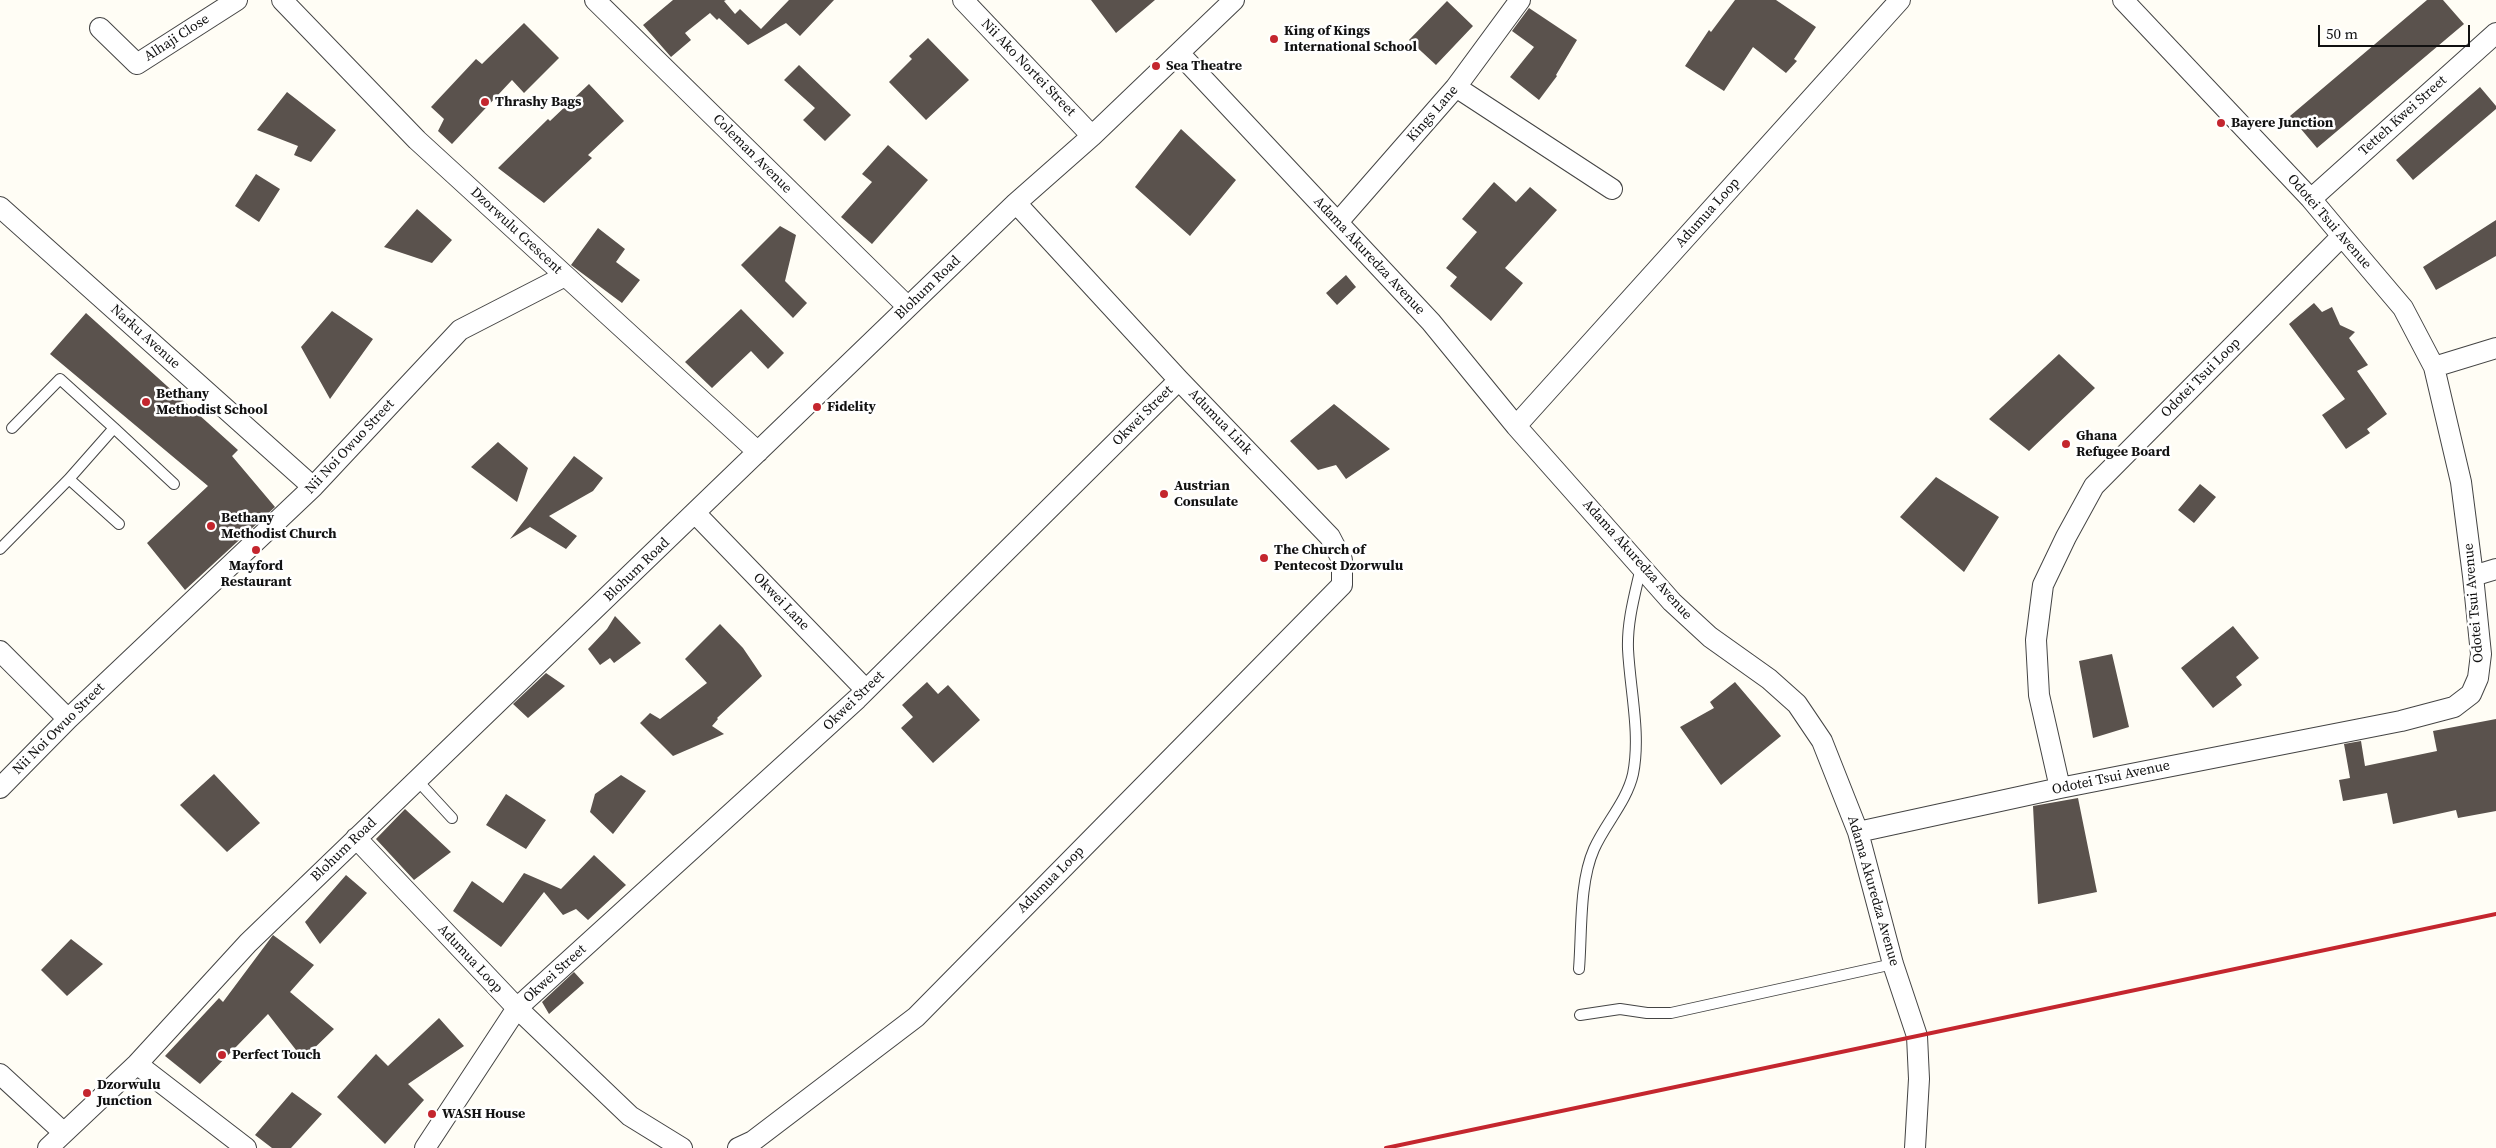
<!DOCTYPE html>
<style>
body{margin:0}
#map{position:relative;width:2496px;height:1148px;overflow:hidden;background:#fffdf5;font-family:"Source Serif 4",serif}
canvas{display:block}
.scale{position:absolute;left:2318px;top:25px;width:152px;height:22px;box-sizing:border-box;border:2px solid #111;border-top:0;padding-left:6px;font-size:15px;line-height:18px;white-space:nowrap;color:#111;-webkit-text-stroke:4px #fff;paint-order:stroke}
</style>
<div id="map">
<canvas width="2496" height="1148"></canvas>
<div class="scale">50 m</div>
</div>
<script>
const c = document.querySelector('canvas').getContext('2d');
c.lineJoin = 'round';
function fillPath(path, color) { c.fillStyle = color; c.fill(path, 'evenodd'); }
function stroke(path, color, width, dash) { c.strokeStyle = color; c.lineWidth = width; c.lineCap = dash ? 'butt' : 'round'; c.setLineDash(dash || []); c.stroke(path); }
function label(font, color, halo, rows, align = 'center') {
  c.font = font + ' "Source Serif 4",serif'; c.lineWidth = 5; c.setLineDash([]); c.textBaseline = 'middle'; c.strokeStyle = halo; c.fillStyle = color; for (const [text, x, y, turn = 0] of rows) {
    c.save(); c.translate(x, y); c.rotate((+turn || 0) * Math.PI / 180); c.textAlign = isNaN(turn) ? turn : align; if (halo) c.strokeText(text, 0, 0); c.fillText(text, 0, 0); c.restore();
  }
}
fillPath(new Path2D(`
 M673,0H726L724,1L735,14L740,9L761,29L789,0H834L800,36L786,23L748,45L719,18L717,20L710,13L685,33L691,40L671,57L643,25Z
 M1091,0H1155L1116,33Z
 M1735,0H1776L1816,27L1794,59L1797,61L1786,73L1753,47L1724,91L1685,66L1709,30L1711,32Z
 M2427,0H2443L2464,24L2317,148L2290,116Z
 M1447,1L1473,26L1436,65L1409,40Z
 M1529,8L1577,40L1556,75L1557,76L1539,100L1510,77L1534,47L1512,31Z
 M524,23L559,58L524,93L512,80L452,144L438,131L444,119L431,107L476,59L482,64Z
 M928,38L969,80L926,120L889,82L912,59L909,56Z
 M799,65L851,115L825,141L803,120L815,108L784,80Z
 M589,84L624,121L588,155L592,158L544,203L498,168L548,119L550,121Z
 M2480,87L2496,106V109L2413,180L2396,160Z
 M287,92L336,130L311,162L294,155L298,146L257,130Z
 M1181,129L1236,180L1190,236L1135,187Z
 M888,145L928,180L872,244L841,217L872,182L862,174Z
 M256,174L280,189L259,222L235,206Z
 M1494,182L1516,202L1530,187L1557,210L1505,268L1523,283L1491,321L1450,286L1457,277L1446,268L1477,232L1462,219Z
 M417,209L452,240L432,263L384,247Z
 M2496,220V256L2436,290L2423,267Z
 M780,226L796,235L785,281L807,303L793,318L741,265Z
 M598,228L625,249L616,262L640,280L622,303L571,265Z
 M1346,275L1356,287L1337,305L1326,293Z
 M2314,303L2322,312L2332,307L2340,325L2355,332L2349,338L2368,365L2357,371L2387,414L2367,429L2370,433L2346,449L2322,415L2345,399L2289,324Z
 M741,309L784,353L768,369L751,351L712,388L685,362Z
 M332,311L373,339L330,399L301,347Z
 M86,313L238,450L232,456L275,507L185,590L147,543L208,486L50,354Z
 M2059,354L2095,388L2029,451L1989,419Z
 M1334,404L1390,449L1346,479L1336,465L1318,470L1290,441Z
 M498,442L528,468L517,502L471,467Z
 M574,456L603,478L593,491L549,516L577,536L566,549L530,527L510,539Z
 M1936,477L1999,517L1964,572L1900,517Z
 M2200,484L2216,497L2194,523L2178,510Z
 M615,616L641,643L614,663L610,658L600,665L588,649L607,629Z
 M720,624L743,648L762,676L717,718L718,719L712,726L724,734L673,756L640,723L650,713L660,719L707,683L685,659Z
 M2233,626L2259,658L2236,677L2242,685L2213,708L2181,668Z
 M2112,654L2129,727L2093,738L2079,661Z
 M546,673L565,686L528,718L513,704Z
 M927,682L938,694L948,685L980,720L933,763L901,728L913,717L902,705Z
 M1735,682L1781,736L1721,785L1680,727L1714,708L1710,702Z
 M2496,719V811L2458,818L2456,810L2393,824L2387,793L2343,801L2339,780L2350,778L2344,744L2361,741L2365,766L2437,751L2433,731Z
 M214,774L260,823L227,852L180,805Z
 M621,775L646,791L613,834L590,812L595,794Z
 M506,794L546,820L526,849L486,825Z
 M2078,798L2097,892L2038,904L2033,806Z
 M405,809L451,852L414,880L376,839Z
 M594,855L626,885L588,920L576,909L563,915L544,892L501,947L453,911L472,881L503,903L524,873L561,889Z
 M346,875L367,893L320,944L305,922Z
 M273,935L314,965L290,992L334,1029L303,1059L268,1014L200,1084L165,1056L219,998L223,1002Z
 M71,939L103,964L67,996L41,970Z
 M574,972L584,983L549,1014L542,1002Z
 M439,1018L464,1046L408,1084L424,1100L385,1144L337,1097L376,1054L388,1066Z
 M292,1092L322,1114L291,1148H272L255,1135Z`), '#5a524d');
const service = new Path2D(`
 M12,428L60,379L114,428
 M69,479L119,524
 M0,549L69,479L114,428L174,484
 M417,780L452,818
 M1579,969C1582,932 1579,883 1594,849C1605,824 1627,801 1633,774C1641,734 1630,690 1628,649C1627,621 1635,594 1641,567
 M1580,1015L1620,1009L1647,1013H1671L1893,964`);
const minor = new Path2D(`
 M282,0L417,140L758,452
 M595,0L908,307
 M963,0L1092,136
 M100,28L137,64L237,0
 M1179,53L1431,322L1516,426L1672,602L1710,637L1769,679L1797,704L1822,741L1858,832L1893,964L1917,1036L1919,1079L1915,1148
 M1456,87L1612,189
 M2311,199L2496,33
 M0,207L313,487
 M1338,222L1456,87L1520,0
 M2434,367L2496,348
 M1516,426L1900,0
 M695,513L866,690
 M2473,576L2496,569
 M0,651L68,719
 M0,788L68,719L313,487L460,330L565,276
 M2060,788L2039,695L2036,640L2043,585L2066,537L2094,486L2342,236
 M1858,832L2060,788L2401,721L2454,707L2471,694L2478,678L2481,654L2473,576L2461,482L2434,367L2403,308L2342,236L2311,199L2123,0
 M356,838L517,1008L630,1116L682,1148
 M137,1064L246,1148
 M0,1074L63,1132
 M48,1148L137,1064L248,943L1016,203L1092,136L1234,0
 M425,1148L517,1008L857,699L1179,380
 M738,1148L753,1141L916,1017L1342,585V560L1330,537L1179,380L1016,203`);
stroke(service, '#444', 12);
stroke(minor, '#444', 22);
stroke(service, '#fff', 10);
stroke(minor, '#fff', 20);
stroke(new Path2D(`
 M1386,1148L2496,914`), '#c4262e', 4);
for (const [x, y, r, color] of [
 [1274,39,5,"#c4262e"],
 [1156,66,5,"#c4262e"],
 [485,102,5,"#c4262e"],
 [2221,123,5,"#c4262e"],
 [146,402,5,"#c4262e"],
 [817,407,5,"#c4262e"],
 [2066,444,5,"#c4262e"],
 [1164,494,5,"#c4262e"],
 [211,526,5,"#c4262e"],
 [256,550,5,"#c4262e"],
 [1264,558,5,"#c4262e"],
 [222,1055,5,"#c4262e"],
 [87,1093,5,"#c4262e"],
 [432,1114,5,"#c4262e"]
]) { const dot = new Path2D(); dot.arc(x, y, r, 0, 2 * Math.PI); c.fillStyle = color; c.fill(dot); stroke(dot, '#fff', 2); }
label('bold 14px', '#111', '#fff', [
 ["King of Kings",1284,31],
 ["International School",1284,47],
 ["Sea Theatre",1166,66],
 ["Thrashy Bags",495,102],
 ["Bayere Junction",2231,123],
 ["Bethany",156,394],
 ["Methodist School",156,410],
 ["Fidelity",827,407],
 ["Ghana",2076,436],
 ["Refugee Board",2076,452],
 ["Austrian",1174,486],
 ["Consulate",1174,502],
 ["Bethany",221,518],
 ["Methodist Church",221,534],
 ["The Church of",1274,550],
 ["Pentecost Dzorwulu",1274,566],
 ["Mayford",256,566,"center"],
 ["Restaurant",256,582,"center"],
 ["Perfect Touch",232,1055],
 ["Dzorwulu",97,1085],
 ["Junction",97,1101],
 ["WASH House",442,1114]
], 'left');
label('14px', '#111', '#fff', [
 ["Alhaji Close",177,38,-33],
 ["Nii Ako Nortei Street",1028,68,46],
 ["Kings Lane",1433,114,-49],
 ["Tetteh Kwei Street",2403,116,-42],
 ["Coleman Avenue",752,154,45],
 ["Adumua Loop",1708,213,-48],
 ["Odotei Tsui Avenue",2329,222,49],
 ["Dzorwulu Crescent",516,231,43],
 ["Adama Akuredza Avenue",1369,256,47],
 ["Blohum Road",928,288,-44],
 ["Narku Avenue",145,337,42],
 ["Odotei Tsui Loop",2201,378,-45],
 ["Okwei Street",1143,416,-45],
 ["Adumua Link",1220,422,46],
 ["Nii Noi Owuo Street",350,447,-47],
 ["Adama Akuredza Avenue",1637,560,48],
 ["Blohum Road",637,570,-44],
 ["Okwei Lane",781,602,46],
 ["Odotei Tsui Avenue",2474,603,-95],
 ["Okwei Street",854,701,-44],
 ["Nii Noi Owuo Street",59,729,-45],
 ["Odotei Tsui Avenue",2111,778,-12],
 ["Blohum Road",344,850,-44],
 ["Adumua Loop",1051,880,-45],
 ["Adama Akuredza Avenue",1873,891,74],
 ["Adumua Loop",470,959,47],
 ["Okwei Street",555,974,-42]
]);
</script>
